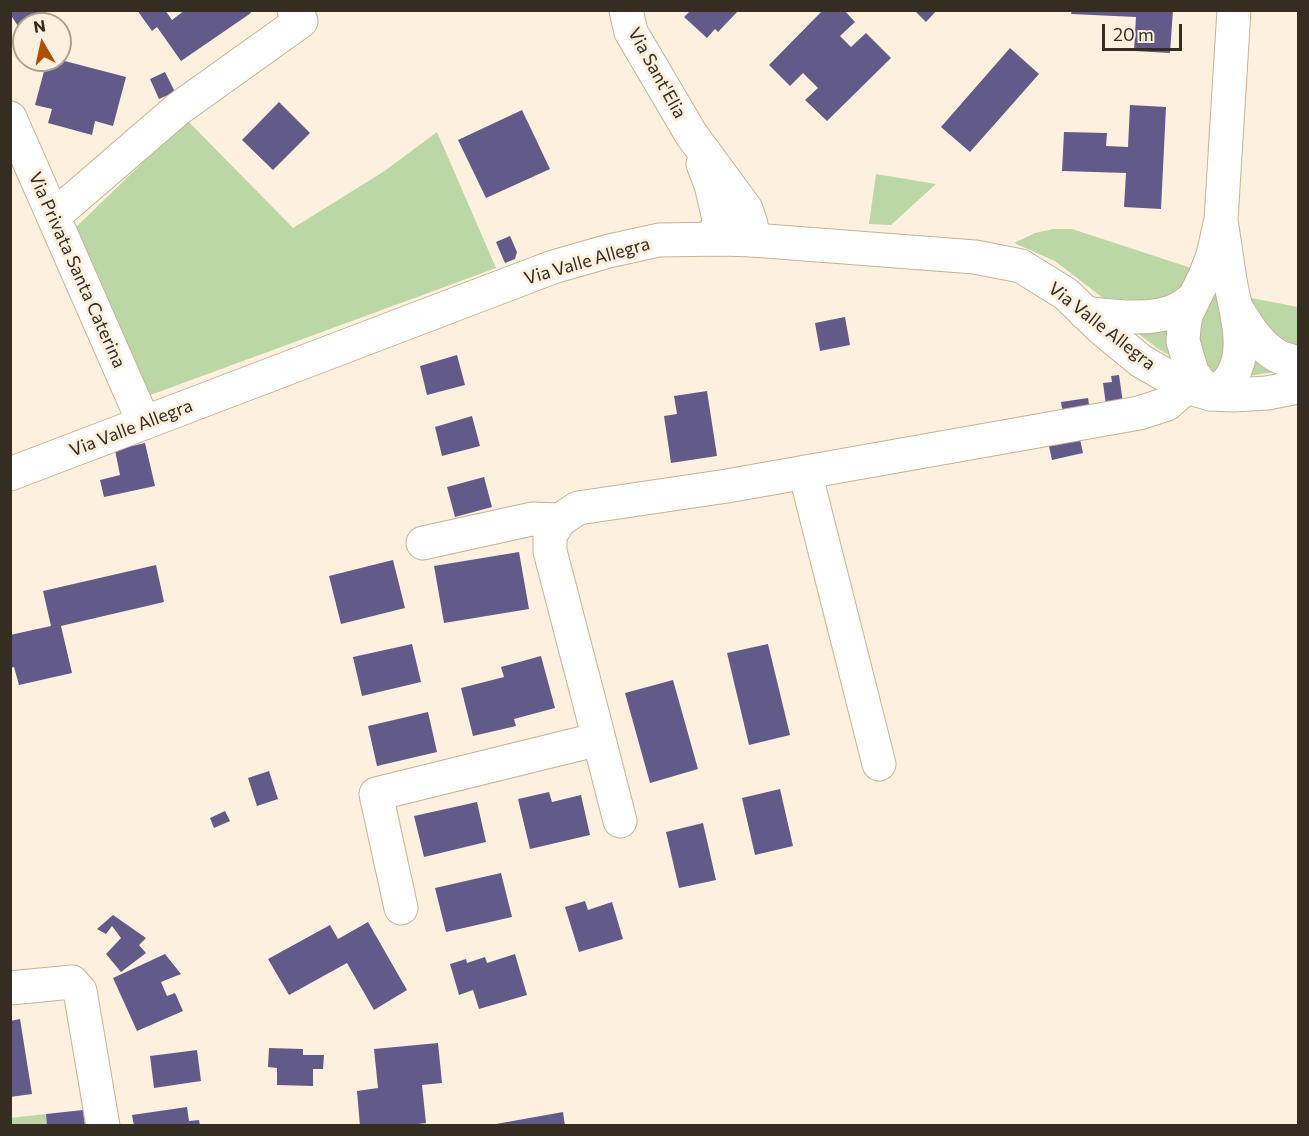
<!DOCTYPE html>
<style>
body{margin:0}
#map{position:relative;width:1309px;height:1136px;overflow:hidden;background:#fef0de;font-family:Commissioner,sans-serif}
canvas{display:block}
.frame{position:absolute;inset:0;border:12px solid #362d22;pointer-events:none}
.north{position:absolute;left:12px;top:12px;width:60px;height:60px;box-sizing:border-box;background:#fef0de;border:2px solid #aea293;border-radius:50%;rotate:351deg;font-size:16px;font-weight:700;line-height:24px;text-align:center;color:#362d22}
.north::after{content:'';display:block;margin:auto;width:21px;height:27px;background:#b05008;clip-path:polygon(50% 0,100% 100%,50% 72%,0 100%)}
.scale{position:absolute;left:1102px;top:24px;width:80px;height:27px;box-sizing:border-box;border:3px solid #362d22;border-top:0;padding-left:8px;font-size:18px;line-height:21px;white-space:nowrap;color:#362d22;-webkit-text-stroke:4px #fef0de;paint-order:stroke}
</style>
<div id="map">
<canvas width="1309" height="1136"></canvas>
<div class="frame"></div>
<div class="north">N</div>
<div class="scale">20 m</div>
</div>
<script>
const c = document.querySelector('canvas').getContext('2d');
c.lineJoin = 'round';
function fillPath(path, color) { c.fillStyle = color; c.fill(path, 'evenodd'); }
function stroke(path, color, width, dash) { c.strokeStyle = color; c.lineWidth = width; c.lineCap = dash ? 'butt' : 'round'; c.setLineDash(dash || []); c.stroke(path); }
function label(font, color, halo, rows, align = 'center') {
  c.font = font + ' Commissioner,sans-serif'; c.lineWidth = 6; c.setLineDash([]); c.textBaseline = 'middle'; c.strokeStyle = halo; c.fillStyle = color; for (const [text, x, y, turn = 0] of rows) {
    c.save(); c.translate(x, y); c.rotate((+turn || 0) * Math.PI / 180); c.textAlign = isNaN(turn) ? turn : align; if (halo) c.strokeText(text, 0, 0); c.fillText(text, 0, 0); c.restore();
  }
}
fillPath(new Path2D(`
 M187,120L293,228L383,172L437,132L496,268L145,397L76,227Z
 M876,174L936,184L891,225L869,224Z
 M1053,229H1072L1194,269L1176,294L1161,302L1103,298L1055,261L1014,243L1035,233Z
 M1209,291H1221L1228,331L1222,372L1212,373L1202,357L1195,332Z
 M1246,297L1298,307V347L1276,339Z
 M1174,323L1179,361L1157,348L1130,327Z
 M1253,352L1290,370L1247,376Z
 M46,1114L47,1125H11L10,1118Z`), '#bad7a5');
fillPath(new Path2D(`
 M10,10H50L28,24H24V26L20,29L10,14Z
 M137,10H165L172,20L185,10H249L251,13L181,61L157,27L152,31Z
 M691,10H739L718,32L715,29L707,38L684,17Z
 M823,10H844L855,22L840,36L851,47L866,33L891,58L827,121L805,100L818,88L803,73L790,86L769,65Z
 M914,10H937L926,22Z
 M1072,10H1173L1170,53L1134,51L1136,17L1071,14Z
 M1010,48L1039,74L970,152L941,127Z
 M47,60H61L126,77L113,126L95,121L92,135L48,123L52,109L35,105Z
 M165,72L175,92L159,99L150,79Z
 M279,102L310,133L273,170L242,140Z
 M1130,105L1166,107L1161,209L1124,207L1126,173L1062,171L1064,132L1107,133L1106,146L1128,147Z
 M522,110L550,169L486,198L458,140Z
 M510,236L517,252L515,259L505,263L496,242Z
 M845,317L850,345L820,351L815,323Z
 M457,355L465,385L427,395L420,366Z
 M1119,375L1123,403L1106,405L1103,383L1112,382L1111,376Z
 M707,391L717,456L671,463L664,416L677,414L674,396Z
 M1088,398L1090,411L1063,415L1061,402Z
 M472,416L480,446L442,456L435,427Z
 M1079,435L1083,453L1052,460L1048,442Z
 M145,443L155,486L104,497L100,480L120,475L115,450Z
 M484,477L492,507L455,517L447,487Z
 M519,552L529,609L444,623L434,566Z
 M393,560L405,608L341,624L329,576Z
 M156,565L164,602L61,626L72,673L19,685L14,667L10,668V635L51,626L43,591Z
 M412,644L421,682L362,696L353,657Z
 M768,644L790,735L749,745L727,653Z
 M541,656L555,708L514,719L516,726L473,736L461,688L504,677L501,667Z
 M673,680L698,769L650,783L625,693Z
 M428,712L437,752L377,766L368,726Z
 M269,771L278,799L257,806L248,778Z
 M780,789L793,846L755,855L742,798Z
 M549,792L552,802L581,795L590,835L530,849L518,799Z
 M477,802L486,842L424,857L414,816Z
 M225,811L230,821L214,828L210,818Z
 M703,823L716,880L679,888L666,832Z
 M501,873L512,917L446,932L435,888Z
 M585,901L588,910L612,902L623,939L579,952L565,907Z
 M113,915L146,938L139,945L146,953L121,972L106,954L121,938L112,926L106,934L97,929Z
 M368,922L407,990L374,1010L347,963L289,995L268,959L330,925L338,939Z
 M165,954L181,974L161,982L167,996L175,993L183,1011L137,1031L113,978Z
 M515,954L527,995L479,1009L473,990L459,995L450,964L466,959L467,963L485,957L487,963Z
 M20,1019L32,1094L10,1097V1021Z
 M438,1043L442,1083L422,1085L426,1123L402,1126H360L357,1091L378,1088L374,1049Z
 M269,1048L303,1049V1055H324L323,1069H313V1086L277,1085V1068L268,1067Z
 M197,1050L201,1081L154,1088L150,1056Z
 M187,1107L189,1121L199,1120L200,1126H134L132,1115Z
 M83,1110L85,1126H47L46,1114Z
 M563,1112L565,1126H496V1124Z`), '#625b8a');
const minor = new Path2D(`
 M626,10L631,32L691,134L746,209L751,224L753,240
 M10,118L144,423
 M703,164L711,185L719,219L715,239
 M54,216L178,109L301,21L294,10
 M1221,220C1224,240 1227,260 1230,280C1235,309 1249,349 1232,376C1227,385 1219,389 1211,394L1199,382L1192,372L1183,341L1184,327L1186,315L1205,276L1213,255L1221,220L1234,10
 M1237,309C1248,327 1260,347 1279,357C1285,359 1292,361 1298,363
 M1085,313C1111,316 1154,322 1178,309C1184,306 1189,302 1194,298
 M805,472L879,764
 M423,543L532,519L560,520
 M599,739L620,821
 M401,908L376,794L599,739L550,551V535L560,520L578,508L727,486L1139,413L1167,404L1186,387
 M10,988L72,982L80,991L103,1126`);
const major = new Path2D(`
 M10,474L553,267L609,251L659,240L723,239L753,240L975,257L1021,266L1066,294L1101,328L1141,361L1186,387L1211,394L1233,395L1267,393L1298,387`);
stroke(minor, '#c7b194', 35);
stroke(major, '#c7b194', 35);
stroke(minor, '#fff', 33);
stroke(major, '#fff', 33);
label('18px', '#362d22', '#fef0de', [
 ["Via Sant'Elia",657,73,61],
 ["Via Valle Allegra",587,261,-16],
 ["Via Privata Santa Caterina",77,270,66],
 ["Via Valle Allegra",1102,326,38],
 ["Via Valle Allegra",131,428,-21]
]);
</script>
